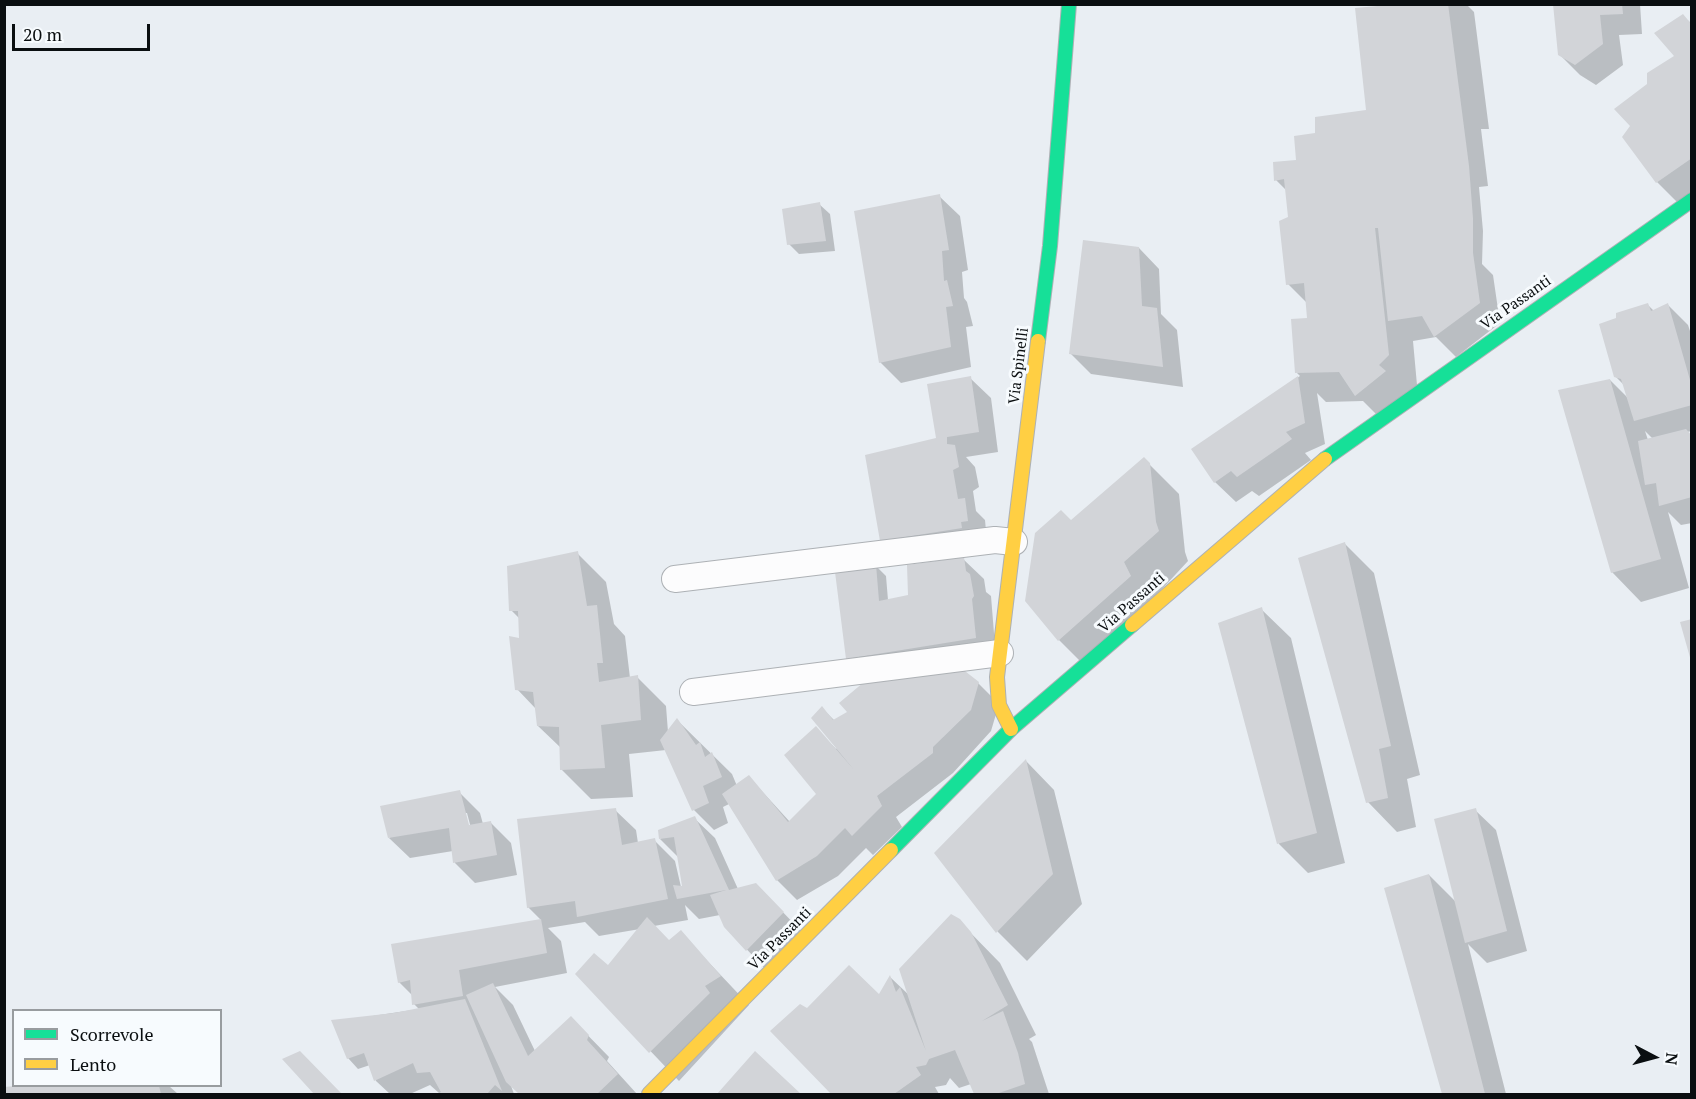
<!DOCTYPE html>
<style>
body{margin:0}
#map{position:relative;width:1696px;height:1099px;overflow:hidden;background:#e9eef3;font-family:"PT Serif",serif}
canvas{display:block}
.frame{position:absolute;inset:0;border:6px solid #0a0e10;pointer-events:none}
.legend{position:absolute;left:12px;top:1009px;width:210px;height:78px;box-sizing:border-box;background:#f7fbfe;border:2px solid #989c9f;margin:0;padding:8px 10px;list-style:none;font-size:18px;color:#0a0e10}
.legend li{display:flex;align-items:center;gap:12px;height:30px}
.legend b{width:30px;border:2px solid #989c9f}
.north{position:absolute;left:1624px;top:1027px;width:60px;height:60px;-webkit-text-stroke:4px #f7fbfe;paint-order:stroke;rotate:96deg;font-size:16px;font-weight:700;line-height:24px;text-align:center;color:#0a0e10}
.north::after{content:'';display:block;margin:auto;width:21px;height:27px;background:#0a0e10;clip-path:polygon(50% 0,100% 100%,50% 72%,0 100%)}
.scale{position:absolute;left:12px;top:24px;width:138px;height:27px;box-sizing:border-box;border:3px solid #0a0e10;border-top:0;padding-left:8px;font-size:18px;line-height:21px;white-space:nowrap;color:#0a0e10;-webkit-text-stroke:4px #f7fbfe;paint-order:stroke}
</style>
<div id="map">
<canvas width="1696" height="1099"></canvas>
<div class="frame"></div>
<ul class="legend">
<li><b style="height:8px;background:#16e098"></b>Scorrevole</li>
<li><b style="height:8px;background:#ffcf43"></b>Lento</li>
</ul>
<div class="north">N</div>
<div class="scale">20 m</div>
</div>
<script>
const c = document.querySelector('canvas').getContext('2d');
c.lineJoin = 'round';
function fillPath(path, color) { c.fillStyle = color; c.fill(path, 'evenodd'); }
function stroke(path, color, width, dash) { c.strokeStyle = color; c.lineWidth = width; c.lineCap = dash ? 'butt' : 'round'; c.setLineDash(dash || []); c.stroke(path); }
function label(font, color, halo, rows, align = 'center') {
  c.font = font + ' "PT Serif",serif'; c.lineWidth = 6; c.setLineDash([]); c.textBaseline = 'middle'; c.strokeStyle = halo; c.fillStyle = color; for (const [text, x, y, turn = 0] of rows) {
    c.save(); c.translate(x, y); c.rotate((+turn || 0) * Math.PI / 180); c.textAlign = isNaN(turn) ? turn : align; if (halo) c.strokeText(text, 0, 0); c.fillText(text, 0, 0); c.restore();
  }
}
fillPath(new Path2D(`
 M1402,4H1466L1474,12L1489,129H1481L1488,186L1479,187L1483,231L1482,264L1493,275L1500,323L1456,357L1436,337L1413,341L1417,385L1386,424L1363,401L1326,402L1317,393L1325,444L1305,453L1311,460L1259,496L1252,491L1236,502L1215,482L1193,449L1300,376L1296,372L1308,320L1307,303L1288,284L1290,218L1287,191L1276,180L1298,161L1316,135L1368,111Z
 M1554,4H1640L1642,34L1619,35L1623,65L1596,85L1580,75L1559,54Z
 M1683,16L1692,24V208L1687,212L1657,182L1624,137L1632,126L1648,84L1677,57Z
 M939,196L960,216L968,270L962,272L964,298L967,302L973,326L966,327L971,367L901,383L880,362Z
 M819,204L830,214L835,251L799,254L789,244Z
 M1139,248L1159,269L1161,314L1177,330L1183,387L1091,374L1070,353Z
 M1647,304L1654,311L1668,305L1688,325L1692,337V431L1687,432L1692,437V523L1681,525L1668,512L1689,588L1641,602L1612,572L1610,380L1629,399L1625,386L1616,377ZM1645,431L1653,439L1648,440Z
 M970,378L991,398L998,452L966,457L975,467L979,487L973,491L976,511L985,520L987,541L902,560L881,540Z
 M1144,459L1179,494L1185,552L1188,561L1088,669L1059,640L1071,522Z
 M1345,544L1374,573L1420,775L1407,779L1416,827L1397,832L1368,802Z
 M577,553L606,582L614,624L625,636L630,678L637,677L666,706L668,732L678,721L732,774L737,786L749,777L790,822L818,794L816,728L836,749L838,747L822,708L835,721L978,683L999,704L991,731L953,773L896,817L902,827L873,855L866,848L838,876L797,900L777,880L729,804L723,807L728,823L714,830L694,810L666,750L629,754L633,797L591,799L561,769V748L538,726L536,709L517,689L521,640L520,619L511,610Z
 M963,559L984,579L986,592L991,596L996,658L868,679L847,658L876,566L886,576L888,600L909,596Z
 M1261,609L1291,638L1345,863L1308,873L1279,844L1220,624Z
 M1026,761L1054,790L1082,904L1027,961L998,932L936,853Z
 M459,792L480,813L483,824L490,822L511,843L517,875L475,883L455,863L453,851L410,858L389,838ZM464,813H467L472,832L469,833Z
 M615,810L636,830L638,843L654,840L675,861L681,887H684L679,858L660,839L694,818L715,838L738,889L776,905L803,933L767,971L725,926L720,915L699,919L685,905L688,920L654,926L669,941L680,932L749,1005L679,1081L577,974L608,967L640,929L599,936L585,922L548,928L561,941L567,973L495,987L513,1005L535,1051L571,1018L609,1057L607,1061L637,1094H521L510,1083L514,1094H444L443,1092L439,1093L430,1085L410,1094H390L376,1081L370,1065L358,1069L348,1058L352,1019L419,1009L414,1004L413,996L399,982L393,945L541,920L528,907Z
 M1475,810L1496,830L1527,951L1487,963L1468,944L1506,1094H1443L1386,889L1429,875L1457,903Z
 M959,921L1000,963L1036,1035L1029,1039L1032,1042L1049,1094H975L971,1084L959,1088L950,1078L946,1085L935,1087L939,1094H833L773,1031L807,1010L879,996L890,977L910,996Z
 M300,1053L341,1094H316L285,1060Z
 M755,1053L799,1094H719Z
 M26,1086H169L178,1094H4V1089Z`), '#0003');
fillPath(new Path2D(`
 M1400,4H1448L1469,166L1473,219V253L1480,303L1434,337L1422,316L1388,321L1378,228H1375L1389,355L1379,365L1386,371L1355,396L1339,372L1295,373L1291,319L1307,318L1304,283L1286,285L1279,221L1288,217L1284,179L1274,181L1273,162L1296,160L1294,136L1315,133V117L1366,110L1355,8Z
 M1553,4H1622L1623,14L1600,15L1603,44L1575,65L1558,55Z
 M1683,14L1692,25V158L1656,183L1622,137L1630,126L1614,109L1647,84V73L1674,56L1654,33Z
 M940,194L949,250L942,251L944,281L947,280L953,306L946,307L951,347L879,363L854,211Z
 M820,202L826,241L787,245L782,209Z
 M1083,240L1139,247L1142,306L1157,308L1163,367L1069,354Z
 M1648,303L1651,311L1668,303L1692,387V405L1634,421L1621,379L1614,377L1599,324L1616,318V313Z
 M971,376L979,432L947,437V444L955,445L959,467L953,470L958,499L965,498L968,521L961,522L962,528L880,541L865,455L936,438L927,384Z
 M1298,376L1305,423L1286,432L1292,439L1237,477L1231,471L1214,483L1191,449Z
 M1610,379L1661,559L1611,573L1558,390Z
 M1686,429L1692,436V497L1659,506L1656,483L1645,485L1638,441Z
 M1144,457L1150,463L1156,522L1159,531L1124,562L1131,576L1058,641L1025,601L1035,533L1061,510L1071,520Z
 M1345,542L1391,746L1379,749L1388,798L1366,803L1298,558Z
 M578,551L587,606L597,605L603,663H597L599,682L638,675L641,720L601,725L605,768L560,770L559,727L537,726L533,692L515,690L509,636L519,638L518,611H509L507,566Z
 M964,557L966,571L970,574L974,596L972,599L976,638L846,659L835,572L876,565L879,601L908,595L907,565Z
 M1262,607L1317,833L1277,844L1218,623Z
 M1692,619V660L1691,661L1680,622Z
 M961,668L979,682L971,710L933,747V753L877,796L882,806L852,836L845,828L817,856L776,881L722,794L749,775L788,822L816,794L784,755L816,726L855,771L811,718L822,706L833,720L847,712L839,703L864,682Z
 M677,718L696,745L700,742L705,757L712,752L722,777L703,786L709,803L692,811L660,740Z
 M1026,759L1053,874L996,933L934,853Z
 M460,790L469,825L491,821L497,855L453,863L449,828L388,838L380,806Z
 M616,808L622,845L655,838L668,899L577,917L575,901L527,908L517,819Z
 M1476,808L1507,931L1465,943L1434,819Z
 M695,816L729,890L756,883L784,912L746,951L724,927L710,895L726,890L677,899L673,885L682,886L674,837L659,839L658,830Z
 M1429,874L1485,1094H1442L1384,888Z
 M951,914L960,919L971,932L1008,1005L982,1021L1003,1011L1018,1053L1025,1084L996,1094H974L955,1050L929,1059L926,1065L916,1067L921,1075L894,1094H831L770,1031L800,1004L807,1008L849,965L879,994L890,975L896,992L900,987L926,1051L899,969Z
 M647,917L669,940L681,930L721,976L705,986L710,993L649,1053L575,974L594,953L608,965Z
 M541,919L547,953L459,970L463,996L412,1005L410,980L398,983L391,944Z
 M493,983L528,1056L571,1016L589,1035L587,1040L618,1074L597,1094H519L506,1082L466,995Z
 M465,999L502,1091L495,1085L487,1094H442L430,1072L417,1073L413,1063L374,1081L364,1053L347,1059L331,1020L394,1013Z
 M300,1051L341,1093L314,1094L282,1059Z
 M755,1051L801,1094H717Z
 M16,1086H159L161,1094H4V1087Z`), '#d2d4d8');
const lane = new Path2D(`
 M675,579L995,540L1014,542
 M693,692L1000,653`);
const fast = new Path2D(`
 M1038,341L1050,246L1069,4
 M1325,459L1692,200
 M891,850L1011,729L1132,625`);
const slow = new Path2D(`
 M1132,625L1325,459
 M1011,729L999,705L997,677L1038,341
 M649,1094L891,850`);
stroke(lane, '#adb1b5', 28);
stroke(fast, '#adb1b5', 16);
stroke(slow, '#adb1b5', 16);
stroke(lane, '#fcfcfd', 26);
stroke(fast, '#16e098', 14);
stroke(slow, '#ffcf43', 14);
label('15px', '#0a0e10', '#f7fbfe', [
 ["Via Passanti",1516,303,-35],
 ["Via Spinelli",1019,366,-83],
 ["Via Passanti",1132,603,-41],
 ["Via Passanti",780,939,-45]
]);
</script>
